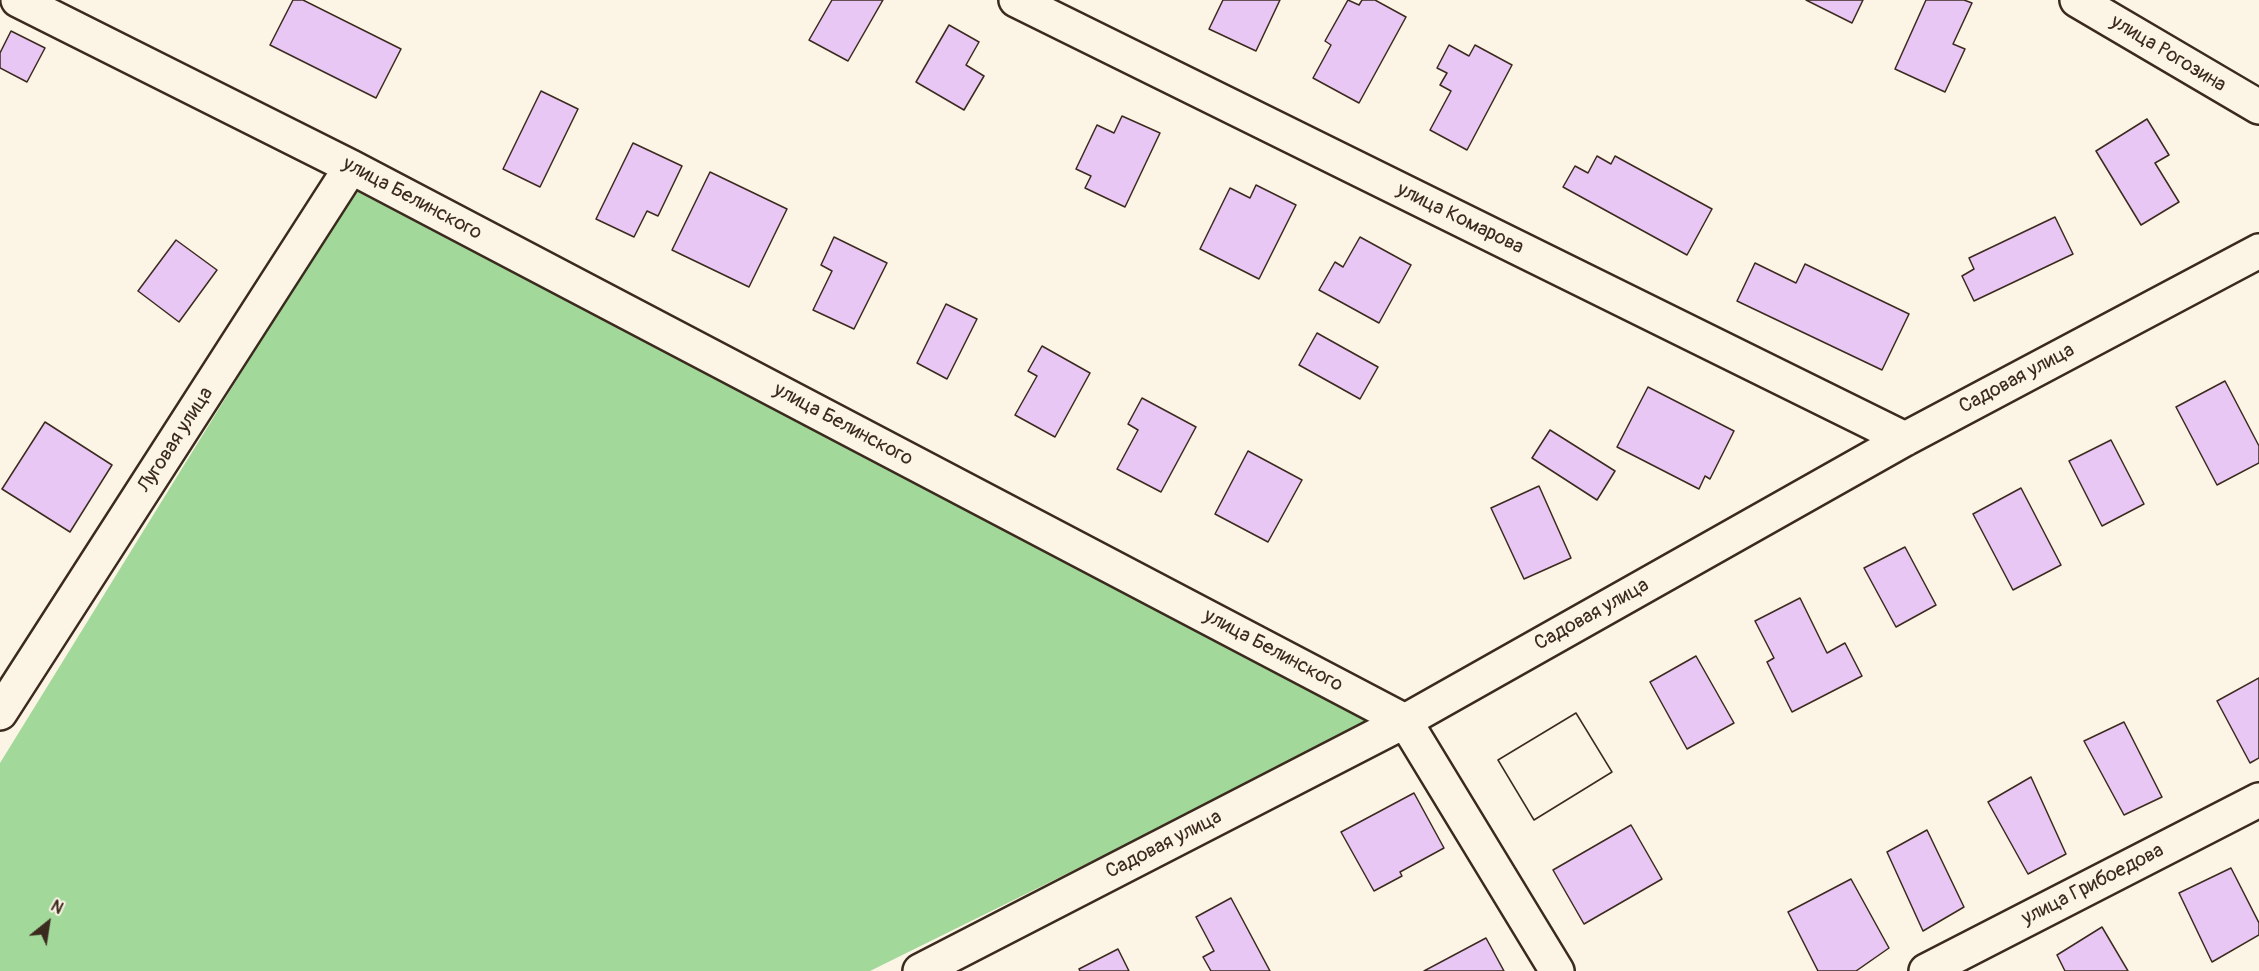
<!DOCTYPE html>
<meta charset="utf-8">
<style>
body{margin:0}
#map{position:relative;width:2259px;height:971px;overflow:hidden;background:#fcf5e5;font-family:Pangolin,sans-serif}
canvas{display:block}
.north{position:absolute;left:18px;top:893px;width:60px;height:60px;-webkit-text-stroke:4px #fcf5e5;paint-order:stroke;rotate:30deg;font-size:16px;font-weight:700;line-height:24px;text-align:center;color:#3b2a1e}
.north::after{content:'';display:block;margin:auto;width:21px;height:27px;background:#3b2a1e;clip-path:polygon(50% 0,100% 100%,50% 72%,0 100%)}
</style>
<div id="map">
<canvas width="2259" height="971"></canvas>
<div class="north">N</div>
</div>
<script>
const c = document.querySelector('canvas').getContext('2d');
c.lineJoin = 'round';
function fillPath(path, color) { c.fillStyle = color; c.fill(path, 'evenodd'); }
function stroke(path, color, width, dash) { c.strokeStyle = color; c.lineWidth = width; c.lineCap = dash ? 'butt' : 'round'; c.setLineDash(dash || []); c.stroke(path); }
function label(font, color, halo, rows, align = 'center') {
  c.font = font + ' Pangolin,sans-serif'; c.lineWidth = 5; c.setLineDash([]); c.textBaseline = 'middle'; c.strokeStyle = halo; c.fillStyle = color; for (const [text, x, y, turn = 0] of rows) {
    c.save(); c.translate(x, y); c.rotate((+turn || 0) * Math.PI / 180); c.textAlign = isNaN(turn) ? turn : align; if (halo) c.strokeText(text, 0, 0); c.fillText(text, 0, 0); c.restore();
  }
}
fillPath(new Path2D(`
 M354,190L1376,721L870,971H0V763Z`), '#a3d89b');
const building = new Path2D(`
 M293,0H303L401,49L376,98L270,45Z
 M832,0H883L848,61L809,40Z
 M1223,0H1280L1256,51L1209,29Z
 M1348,0L1359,5L1362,0H1375L1406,17L1359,103L1313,78L1331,45L1325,41Z
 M1806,0H1863L1852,23Z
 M1926,0H1964L1972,3L1953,44L1965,49L1945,92L1895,69Z
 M949,25L979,42L966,65L984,76L964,110L916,82Z
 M11,31L45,48L27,82L0,68V53Z
 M1449,45L1469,56L1475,45L1512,65L1467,150L1430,130L1451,91L1440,85L1447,73L1437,68Z
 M541,91L578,109L540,187L503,169Z
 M1122,116L1160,133L1125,207L1085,188L1091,176L1076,169L1097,125L1114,133Z
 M2147,119L2169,155L2155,163L2179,202L2141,225L2096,151Z
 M633,143L682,166L658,216L647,211L634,237L596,219Z
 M1597,156L1611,164L1615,156L1712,209L1687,255L1563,187L1575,166L1588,173Z
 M710,172L787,209L749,287L672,250Z
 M1256,185L1296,205L1259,279L1200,249L1230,188L1250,198Z
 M2055,217L2073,254L1974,301L1962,276L1974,269L1969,258Z
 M834,237L887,263L854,329L813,310L832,271L821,265Z
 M1360,237L1411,265L1379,323L1319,290L1335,262L1343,267Z
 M176,240L217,270L179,322L138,291Z
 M1755,263L1796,283L1805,264L1909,314L1882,370L1737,301Z
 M946,304L977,319L947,379L917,363Z
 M1317,333L1378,367L1360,399L1299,365Z
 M1042,346L1090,373L1055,437L1015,415L1037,376L1028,371Z
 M2225,381L2259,446V463L2217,485L2176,407Z
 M1648,387L1734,431L1710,479L1705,476L1699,489L1617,447Z
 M1142,398L1196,427L1161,492L1117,469L1138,430L1128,424Z
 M45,422L112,465L70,532L2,489Z
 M1550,430L1615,471L1597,500L1532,458Z
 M2111,440L2144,504L2102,526L2069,461Z
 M1248,451L1302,480L1268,542L1215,514Z
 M1539,486L1571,558L1524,579L1491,508Z
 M2021,488L2061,565L2013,590L1973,514Z
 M1905,547L1936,605L1896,627L1864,568Z
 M1800,598L1827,653L1845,643L1862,676L1792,712L1767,662L1774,658L1755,621Z
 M1696,656L1734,723L1687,749L1650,682Z
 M2259,678V758L2250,763L2217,701Z
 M1576,713L1612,772L1534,820L1498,760Z
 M1576,713L1612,772L1534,820L1498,760Z
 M2124,722L2162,797L2124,815L2084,741Z
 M2031,777L2066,854L2028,874L1988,802Z
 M1414,793L1444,848L1400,872L1402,876L1374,891L1341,832Z
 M1631,825L1662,879L1584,924L1553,870Z
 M1927,830L1964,907L1923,931L1887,852Z
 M2231,868L2259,923V935L2212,962L2179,893Z
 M1851,879L1889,948L1856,971H1818L1788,912Z
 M1231,898L1270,971H1211L1203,957L1214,951L1196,917Z
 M2102,927L2128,971H2065L2057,955Z
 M1486,938L1504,971H1424Z
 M1118,949L1129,971H1080L1079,969Z`);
fillPath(building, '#e9c7f4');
stroke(building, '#3b2a1e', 1.5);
const minor = new Path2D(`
 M18,0L351,167L1405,721L1557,971
 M1016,0L1905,439
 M2077,0L2259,107
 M0,713L351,167
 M920,971L1405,721L1905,439L2259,251
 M1926,971L2259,800`);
stroke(minor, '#3b2a1e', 38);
stroke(minor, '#fcf5e5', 33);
label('20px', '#3b2a1e', '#fcf5e5', [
 ["улица Рогозина",2168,54,31],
 ["улица Белинского",412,199,28],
 ["улица Комарова",1460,219,26],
 ["Садовая улица",2017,379,-28],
 ["улица Белинского",843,425,28],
 ["Луговая улица",176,440,-57],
 ["Садовая улица",1592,615,-29],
 ["улица Белинского",1273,651,28],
 ["Садовая улица",1164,845,-27],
 ["улица Грибоедова",2093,885,-27]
]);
</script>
